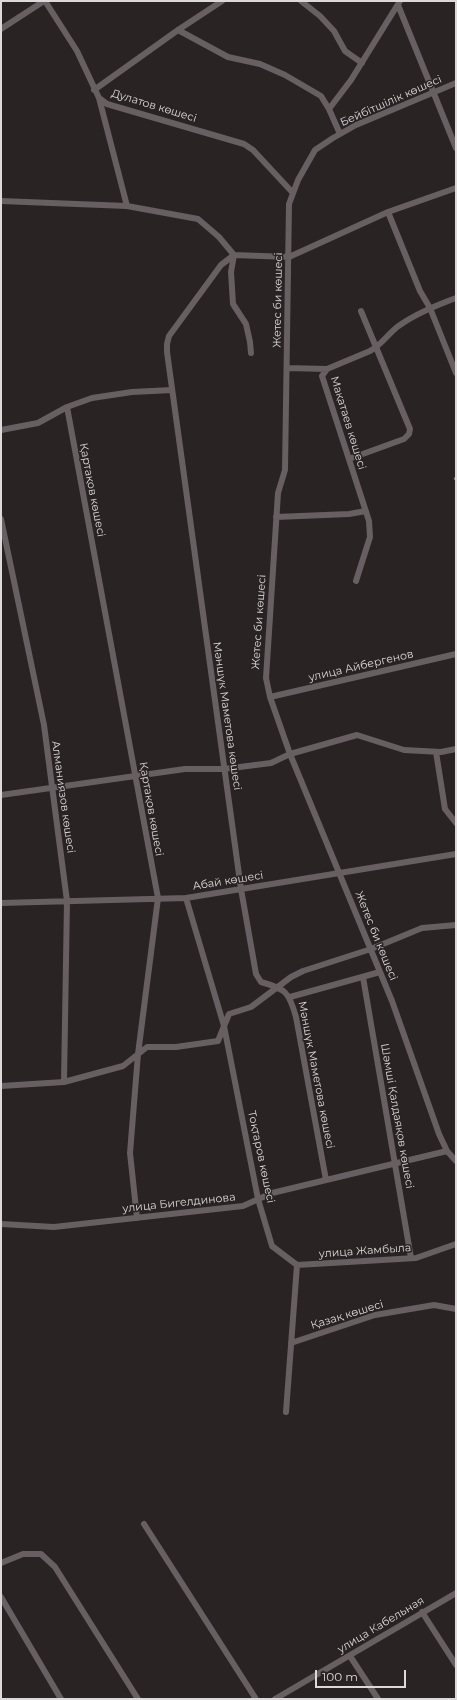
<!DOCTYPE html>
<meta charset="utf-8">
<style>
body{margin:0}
#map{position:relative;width:457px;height:1700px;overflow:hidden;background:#292324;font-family:Montserrat,sans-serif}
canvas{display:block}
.frame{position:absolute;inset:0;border:2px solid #ddd8d9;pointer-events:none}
.scale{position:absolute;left:315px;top:1670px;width:91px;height:18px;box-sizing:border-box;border:2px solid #ddd8d9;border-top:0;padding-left:5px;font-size:12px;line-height:14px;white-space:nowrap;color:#ddd8d9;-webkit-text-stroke:3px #292324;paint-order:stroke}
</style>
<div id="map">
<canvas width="457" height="1700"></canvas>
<div class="frame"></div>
<div class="scale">100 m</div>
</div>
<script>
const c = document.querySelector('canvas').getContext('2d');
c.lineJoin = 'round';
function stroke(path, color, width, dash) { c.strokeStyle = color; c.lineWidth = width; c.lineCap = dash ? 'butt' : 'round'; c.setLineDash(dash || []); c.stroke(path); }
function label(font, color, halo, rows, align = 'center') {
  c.font = font + ' Montserrat,sans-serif'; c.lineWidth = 3; c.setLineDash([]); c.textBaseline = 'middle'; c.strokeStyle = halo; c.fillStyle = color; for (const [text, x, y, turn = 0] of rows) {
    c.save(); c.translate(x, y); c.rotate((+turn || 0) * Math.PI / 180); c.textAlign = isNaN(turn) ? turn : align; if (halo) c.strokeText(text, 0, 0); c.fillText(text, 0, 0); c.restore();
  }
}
stroke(new Path2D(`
 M45,1L77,51L99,98L107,104L244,144L253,150L293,193
 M301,1L320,16L334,31L345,51L362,63
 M398,5L456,148
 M1,29L44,1
 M178,30L228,57L260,64L285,75L321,96L329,109
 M456,83L356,125L333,138L315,150L298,180L289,204L285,470L278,493L266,678L270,697L290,754L392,1001L439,1134L447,1151L456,1161
 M94,90L178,30L222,1
 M99,98L127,206L198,219L219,237L234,255
 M340,134L329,109L351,80L400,1
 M1,201L127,206
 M388,212L420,291L430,308L456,373
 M234,255L221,265L169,336L167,344V352L241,889L256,974L261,982C286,989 289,992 296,1017L326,1180
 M234,255L289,257L388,212L456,188
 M234,255L231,272L233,304L246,324L250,342L251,353
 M287,368L327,369
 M67,407L158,898L138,1054L130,1153L137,1218
 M1,430L38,423L67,407L92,398L132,392L172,390
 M349,459L404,439L409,434L410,429L361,311
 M276,517L349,514L366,511
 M1,519L44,725L67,901L64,1082
 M356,581L370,537L369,521L322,376L327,369L370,351C382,345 389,332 400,325C417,313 437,305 456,298
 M270,697L456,654
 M436,752L445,809L456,823
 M1,795L185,769H224L271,763L290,754L357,735L404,750L441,752L456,749
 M186,898L224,1026L258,1199L272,1246L297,1265L286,1412
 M1,903L186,898L456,854
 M363,977L411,1258
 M290,997L380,972
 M1,1086L64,1082L123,1066L147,1047H176L218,1041L229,1014L251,1007L291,977L303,971L371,949L422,928L456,925
 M1,1224L54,1227L243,1206L272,1193L447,1151
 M297,1265L416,1258L456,1244
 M291,1343L375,1315L434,1305L456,1309
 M144,1524L256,1699
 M1,1563L23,1554H41L55,1567L138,1699
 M1,1597L61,1699
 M422,1612L456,1665
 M350,1656L378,1699
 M275,1699L456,1593`), '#675f61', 6);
stroke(new Path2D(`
 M454,479L456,478`), '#938e8f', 2, [6, 3]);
label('11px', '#ddd8d9', '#292324', [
 ["Бейбітшілік көшесі",391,101,-24],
 ["Дулатов көшесі",154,106,17],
 ["Жетес би көшесі",278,300,-89],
 ["Мақатаев көшесі",348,423,73],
 ["Қартақов көшесі",92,490,79],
 ["Жетес би көшесі",259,622,-86],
 ["улица Айбергенов",361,666,-13],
 ["Мәншүк Маметова көшесі",227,716,82],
 ["Алманиязов көшесі",63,797,82],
 ["Қартақов көшесі",151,809,80],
 ["Абай көшесі",228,881,-9],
 ["Жетес би көшесі",376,936,68],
 ["Мәншүк Маметова көшесі",316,1075,79],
 ["Шәмші Қалдаяқов көшесі",397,1116,80],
 ["Тоқтаров көшесі",261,1157,78],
 ["улица Бигелдинова",179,1203,-6],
 ["улица Жамбыла",365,1251,-4],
 ["Қазақ көшесі",347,1315,-17],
 ["улица Кабельная",381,1625,-31]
]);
</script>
